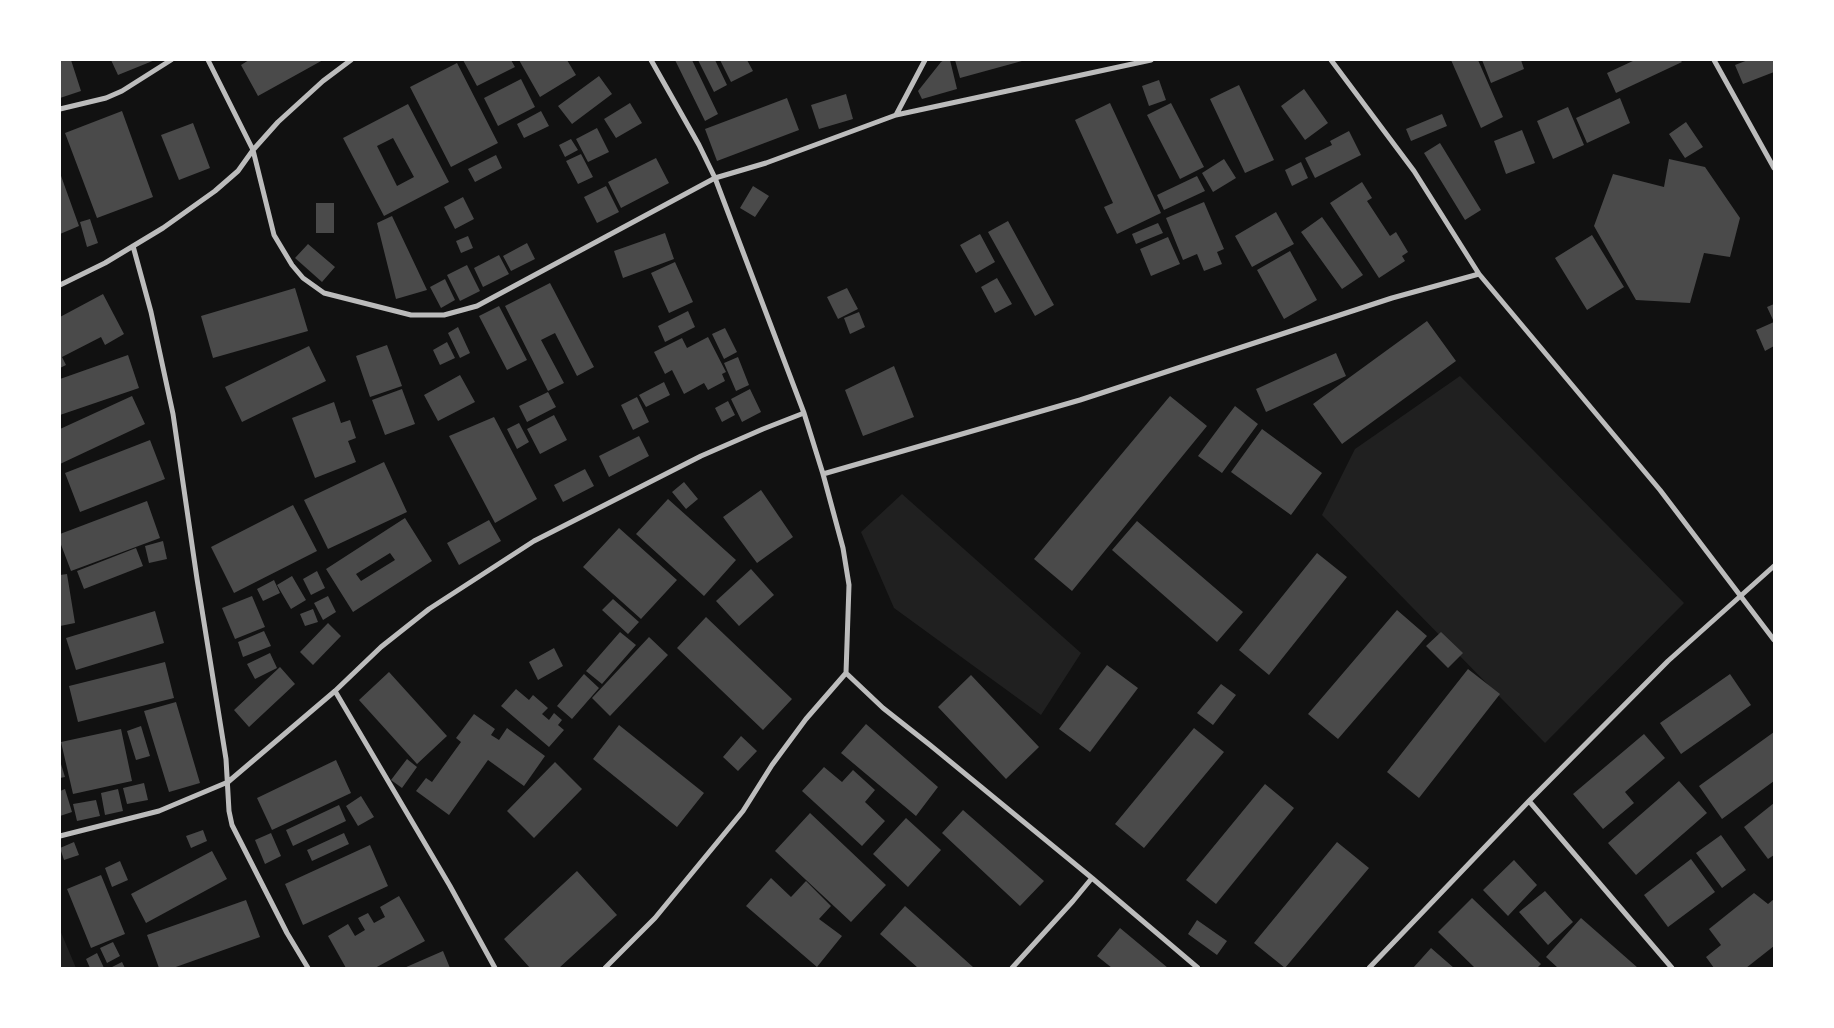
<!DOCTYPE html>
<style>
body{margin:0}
#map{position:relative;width:1834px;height:1028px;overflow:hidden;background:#111;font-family:"Zilla Slab",serif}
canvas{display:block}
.frame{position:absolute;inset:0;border:61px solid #fff;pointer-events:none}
</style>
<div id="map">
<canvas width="1834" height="1028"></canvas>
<div class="frame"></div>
</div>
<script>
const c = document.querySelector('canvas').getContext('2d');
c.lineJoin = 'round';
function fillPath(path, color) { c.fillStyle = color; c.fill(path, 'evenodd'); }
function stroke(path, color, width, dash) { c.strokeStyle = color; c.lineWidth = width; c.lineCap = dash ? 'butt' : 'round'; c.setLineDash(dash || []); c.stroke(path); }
fillPath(new Path2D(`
 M1460,376L1684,603L1545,743L1322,515L1355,449Z
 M902,494L1081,653L1041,715L894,608L861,532Z
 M60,930L76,968H60Z`), '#202020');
fillPath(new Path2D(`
 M60,60H71L81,91L60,98Z
 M111,60H155L118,75Z
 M249,60H323L258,96L241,65Z
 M463,60H511L515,67L477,86Z
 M519,60H567L576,75L540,97Z
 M675,60H692L718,114L705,121Z
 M698,60H715L727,85L714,92Z
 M720,60H747L753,71L731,82Z
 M944,60H950L957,89L922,99L918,91L941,62Z
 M955,60H1022V61L960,78Z
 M1451,60H1478L1503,117L1481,128Z
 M1482,60H1521L1524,69L1491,83Z
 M1635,60H1680L1682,62L1616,93L1607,73Z
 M1748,60H1774V72L1743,84L1735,65Z
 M457,63L498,143L451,167L410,87Z
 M599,76L612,94L572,124L558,106Z
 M521,79L535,107L498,126L484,98Z
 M1159,80L1166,100L1149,106L1142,86Z
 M1239,85L1274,160L1245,173L1210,99Z
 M1304,89L1328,123L1305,140L1281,106Z
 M846,94L853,119L819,129L811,105Z
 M787,98L799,130L717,161L705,129Z
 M1620,98L1630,123L1587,143L1576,118Z
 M630,103L642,123L616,138L604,119Z
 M1110,103L1161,213L1117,234L1104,207L1113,203L1075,120Z
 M1171,103L1204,167L1180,179L1147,115Z
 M408,104L449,182L384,216L343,138ZM393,138L414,177L397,186L377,146Z
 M1568,107L1584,145L1553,159L1537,121Z
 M122,111L153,197L97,218L65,133Z
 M541,111L549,126L524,138L517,124Z
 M1442,114L1447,126L1411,141L1406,129Z
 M1686,122L1703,147L1685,158L1669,134Z
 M193,123L210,168L179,180L161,135Z
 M597,128L609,152L588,162L576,139Z
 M1522,130L1535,163L1506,174L1494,141Z
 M1349,131L1361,155L1315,178L1305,158L1332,145L1330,141Z
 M571,139L578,150L565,157L559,145Z
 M1440,143L1481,210L1465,220L1424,153Z
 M581,154L593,177L578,184L566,161Z
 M496,155L502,168L475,182L468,169Z
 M656,158L669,183L621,208L608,182Z
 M1224,159L1236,178L1213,192L1202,173Z
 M1669,159L1705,167L1740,218L1730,257L1704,253L1690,303L1636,300L1594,226L1613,174L1664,187Z
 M1301,162L1308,178L1292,186L1285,170Z
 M60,173L79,226L60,234Z
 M1197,176L1205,191L1164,210L1157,195Z
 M1362,182L1372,198L1367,201L1390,236L1396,232L1408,252L1402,256L1405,261L1379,278L1330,203Z
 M606,186L619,212L597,223L584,197Z
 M753,186L769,196L755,217L740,208Z
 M463,197L474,219L455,229L444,207Z
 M1204,202L1224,249L1217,252L1222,264L1204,271L1197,254L1183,260L1166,218Z
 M316,203H334V233H316Z
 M1276,212L1294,244L1252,267L1235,236Z
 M392,216L427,290L396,299L377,223Z
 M1322,217L1363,275L1342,289L1301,232Z
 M90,219L98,243L87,247L80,222Z
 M1008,221L1054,305L1035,316L988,232Z
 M1158,223L1163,233L1136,244L1132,234Z
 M665,233L674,259L623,278L614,251Z
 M980,234L995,262L976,273L960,245Z
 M1592,235L1624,287L1587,310L1555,258Z
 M468,236L473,248L461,253L456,241Z
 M1168,237L1180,264L1151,276L1140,249Z
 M527,243L535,259L511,271L503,256Z
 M308,244L335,267L322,282L295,258Z
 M1290,251L1317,300L1284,319L1257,270Z
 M499,255L509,274L483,287L474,268Z
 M675,262L693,302L669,313L651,273Z
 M467,265L480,291L460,301L447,275Z
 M997,278L1012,304L995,313L981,287Z
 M445,279L455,300L441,308L430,287Z
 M550,283L594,367L577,376L555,333L541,340L564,383L548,391L505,306Z
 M295,288L308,331L213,358L201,316Z
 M847,288L858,309L838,319L827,297Z
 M103,294L124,334L105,345L101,337L62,357L66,365L60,368V317Z
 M1774,304V322L1767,307Z
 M499,306L527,360L507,370L479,316Z
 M688,311L695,327L665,342L658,326Z
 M859,312L865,327L850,334L844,318Z
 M1427,321L1456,361L1342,444L1313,404Z
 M1774,322V346L1765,351L1756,330Z
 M458,327L470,353L460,358L448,333Z
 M725,328L737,352L724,359L712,334Z
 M708,337L726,372L722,374L725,381L708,390L704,383L684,394L672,370L665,374L654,352L682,338L687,348Z
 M447,342L455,358L440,365L433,350Z
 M387,345L402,386L370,397L356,356Z
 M309,346L326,381L242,422L225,387Z
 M1336,353L1346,376L1266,412L1256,389Z
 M128,355L139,388L60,415V379Z
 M738,357L749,385L736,391L724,363Z
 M894,366L914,417L863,436L845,390Z
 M460,375L475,402L438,421L424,395Z
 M664,382L670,395L646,407L639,395Z
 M402,389L415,424L385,435L372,400Z
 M750,389L761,412L742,422L731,399Z
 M548,392L556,407L527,422L519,406Z
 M132,396L145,424L60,464V429Z
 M1170,396L1207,426L1072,591L1034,559Z
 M637,397L649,422L633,430L621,405Z
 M728,401L735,415L722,422L715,408Z
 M334,402L341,423L350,420L356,438L348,441L356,462L315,478L292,418Z
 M1235,406L1258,424L1222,473L1198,456Z
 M554,415L567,440L540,454L527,429Z
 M494,417L537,499L495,523L449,436Z
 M519,423L529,442L517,449L507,429Z
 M1262,429L1322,473L1291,515L1231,472Z
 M639,436L649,456L609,477L599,456Z
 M150,440L165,479L80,512L65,473Z
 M384,462L407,512L328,549L304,500Z
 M585,469L594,486L563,502L554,485Z
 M684,482L698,499L686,509L672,492Z
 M761,490L793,537L757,563L723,517Z
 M668,499L736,560L704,596L636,534Z
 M147,501L160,538L71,571L60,542V534Z
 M293,505L317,551L234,593L211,547Z
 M405,518L432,561L353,612L326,569ZM390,553L395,560L361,581L356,574Z
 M489,520L501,541L459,565L447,543Z
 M1137,521L1243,612L1217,642L1112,550Z
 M619,528L677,580L641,619L583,567Z
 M163,541L167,559L149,563L145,546Z
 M136,548L143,566L84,589L77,571Z
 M1317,553L1347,577L1269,675L1239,650Z
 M751,569L774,595L739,626L716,601Z
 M317,571L325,588L311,595L303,579Z
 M67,574L75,623L60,626V575Z
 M292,576L306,600L291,609L277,585Z
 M274,580L280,593L263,601L257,589Z
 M252,596L265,627L235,639L222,608Z
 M328,596L336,612L323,620L314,603Z
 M613,599L639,622L628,634L602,610Z
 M313,609L318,622L305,626L300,614Z
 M1397,610L1427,636L1338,739L1308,714Z
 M155,611L164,643L76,670L66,638Z
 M706,617L792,699L763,730L677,648Z
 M328,623L341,636L313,665L300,652Z
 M264,631L271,646L243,657L238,642Z
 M620,632L636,645L602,684L586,671Z
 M1441,632L1463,653L1448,668L1426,646Z
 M649,637L668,655L610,716L592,698Z
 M554,648L563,666L538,680L529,662Z
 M270,653L277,668L255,679L247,664Z
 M165,662L174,698L78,722L69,686Z
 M1107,665L1138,688L1090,752L1059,729Z
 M280,667L295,684L249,727L234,710Z
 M1468,669L1500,694L1419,798L1387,772Z
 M389,672L447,736L417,764L359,700Z
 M584,674L599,688L572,719L557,706Z
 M1730,674L1751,705L1681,754L1660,723Z
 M971,675L1039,747L1006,779L938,707Z
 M1221,684L1236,695L1213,725L1197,713Z
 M516,689L529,700L533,695L548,708L542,714L549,720L554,713L562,720L558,725L564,730L549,747L501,706Z
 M176,702L200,783L169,792L144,711Z
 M474,714L495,729L491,735L499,740L507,728L545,756L524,786L488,760L449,815L416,791L426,778L432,782L461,742L456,738Z
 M866,724L938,787L916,816L841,753Z
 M619,725L704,793L677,827L593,759Z
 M141,726L150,756L136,760L127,731Z
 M1194,728L1224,752L1144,848L1115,824Z
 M121,729L132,781L73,794L61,742Z
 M1774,732V781L1722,819L1699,786Z
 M1644,734L1665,758L1625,792L1634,803L1603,829L1573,794Z
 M741,736L757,751L738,771L723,757Z
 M407,759L417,767L402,788L391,780Z
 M336,760L351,793L272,830L257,798Z
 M60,761L65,777L60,778Z
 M555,762L582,789L534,838L507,811Z
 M824,767L842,782L853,770L875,790L865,802L885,821L862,846L802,791Z
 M1679,781L1707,813L1636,875L1608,843Z
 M144,783L148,800L127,804L123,788Z
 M1265,784L1294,808L1216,904L1186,880Z
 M65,789L72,812L60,816V791Z
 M118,789L123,811L105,815L101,793Z
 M361,796L374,817L358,826L346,806Z
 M96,800L100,816L77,821L73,804Z
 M1774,803V855L1768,859L1744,827Z
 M339,805L346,821L293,846L286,830Z
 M963,810L1044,881L1020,906L942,833Z
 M810,813L886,885L851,922L775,851Z
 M906,818L941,850L908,887L873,854Z
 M203,830L207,841L191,848L186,836Z
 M271,833L281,856L265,864L255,840Z
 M344,833L349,844L312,861L307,850Z
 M1721,835L1746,870L1722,888L1696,853Z
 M74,842L79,855L64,860L60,848Z
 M1337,842L1369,868L1285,968L1254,943Z
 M370,845L388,886L303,925L285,884Z
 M212,851L227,879L146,923L131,894Z
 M1691,859L1715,892L1668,927L1644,895Z
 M1514,860L1537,885L1508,916L1483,890Z
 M120,861L128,880L112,887L105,868Z
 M577,871L617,915L559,968H530L504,939Z
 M101,875L125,934L91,948L67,889Z
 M771,878L791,897L806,881L831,906L819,919L842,936L817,967L746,906Z
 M1545,891L1573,922L1548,945L1519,912Z
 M1754,893L1768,904L1774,899V946L1746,968H1714L1706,957L1721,945L1709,929Z
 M399,896L425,941L375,968H346L328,936L348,924L355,936L365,930L358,918L368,913L374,923L385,917L380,907Z
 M1472,898L1541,964L1537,968H1475L1438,932Z
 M246,900L260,937L173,968H159L147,935Z
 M905,906L973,967L972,968H918L880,934Z
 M1581,918L1638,968H1558L1546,957Z
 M1197,920L1227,941L1217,955L1188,934Z
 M1120,928L1168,968H1112L1097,956Z
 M113,942L120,956L107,963L100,948Z
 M1431,948L1454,968H1413Z
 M443,951L450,968H404Z
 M97,953L104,968H90L86,959Z
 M122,962L125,968H110Z`), '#4a4a4a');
stroke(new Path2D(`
 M208,60L253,150L274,235L292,265L303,278L324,293L411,315H444L477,306L715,178L766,163L896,115L1151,60
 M651,60L699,145L715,178L804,413L823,474L843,548L849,585L846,673
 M1331,60L1414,171L1479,274L1660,490L1774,640
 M1714,60L1774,168
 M60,109L106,98L122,91L171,60
 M896,115L925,60
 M133,246L151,312L173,414L197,579L226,759L229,811L232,825L287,933L308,968
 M60,285L105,263L163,228L215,191L238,171L253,150L278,122L323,81L351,60
 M823,474L1080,400L1392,298L1479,274
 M846,673L883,708L930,745L1092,878L1198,968
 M335,691L450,886L495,968
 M1529,801L1672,968
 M60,836L159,811L228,782L335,691L381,647L429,609L534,541L701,456L763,429L804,413
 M605,968L655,918L743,811L772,765L806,719L846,673
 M1012,968L1073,901L1092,878
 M1369,968L1529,801L1668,661L1774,566`), '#bcbcbc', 5);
</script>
